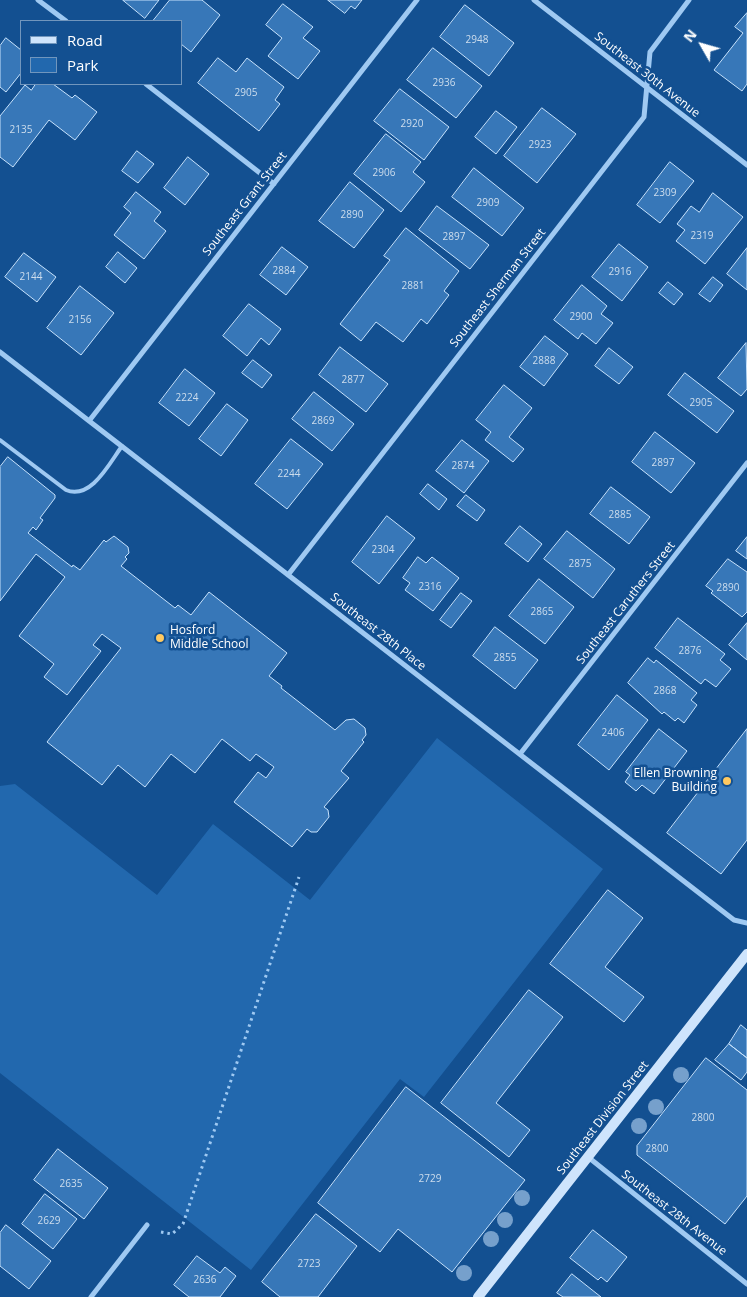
<!DOCTYPE html>
<style>
body{margin:0}
#map{position:relative;width:747px;height:1297px;overflow:hidden;background:#135091;font-family:"Open Sans",sans-serif}
canvas{display:block}
.legend{position:absolute;left:20px;top:20px;width:162px;height:65px;box-sizing:border-box;background:#135091;border:1px solid #7196bd;margin:0;padding:6px 9px;list-style:none;font-size:15px;color:#fff}
.legend li{display:flex;align-items:center;gap:10px;height:25px}
.legend b{width:25px;border:1px solid #7196bd}
.north{position:absolute;left:677px;top:20px;width:50px;height:50px;-webkit-text-stroke:4px #135091;paint-order:stroke;rotate:308deg;font-size:14px;font-weight:700;line-height:20px;text-align:center;color:#fff}
.north::after{content:'';display:block;margin:auto;width:18px;height:22px;background:#fff;clip-path:polygon(50% 0,100% 100%,50% 72%,0 100%)}
</style>
<div id="map">
<canvas width="747" height="1297"></canvas>
<ul class="legend">
<li><b style="height:6px;background:#cee4fc"></b>Road</li>
<li><b style="height:14px;background:#2268ae"></b>Park</li>
</ul>
<div class="north">N</div>
</div>
<script>
const c = document.querySelector('canvas').getContext('2d');
c.lineJoin = 'round';
function fillPath(path, color) { c.fillStyle = color; c.fill(path, 'evenodd'); }
function stroke(path, color, width, dash) { c.strokeStyle = color; c.lineWidth = width; c.lineCap = dash ? 'butt' : 'round'; c.setLineDash(dash || []); c.stroke(path); }
function label(font, color, halo, rows, align = 'center') {
  c.font = font + ' "Open Sans",sans-serif'; c.lineWidth = 5; c.setLineDash([]); c.textBaseline = 'middle'; c.strokeStyle = halo; c.fillStyle = color; for (const [text, x, y, turn = 0] of rows) {
    c.save(); c.translate(x, y); c.rotate((+turn || 0) * Math.PI / 180); c.textAlign = isNaN(turn) ? turn : align; if (halo) c.strokeText(text, 0, 0); c.fillText(text, 0, 0); c.restore();
  }
}
fillPath(new Path2D(`
 M437,738L603,869L424,1097L400,1079L251,1270L0,1073V786L15,784L157,895L213,824L310,900Z`), '#2268ae');
const building = new Path2D(`
 M123,0H159L145,18Z
 M170,0H202L220,15L191,52L181,44V21H153Z
 M328,0H362L355,9L351,6L345,13Z
 M283,4L313,27L303,38L320,51L298,79L268,56L282,38L266,25Z
 M465,5L514,43L489,76L440,37Z
 M747,13V84L742,91L714,70L743,33L735,27Z
 M6,38L21,50V73L6,92L0,87V46Z
 M433,48L482,86L456,118L407,80Z
 M218,58L236,72L247,58L284,87L275,100L280,104L259,131L198,83Z
 M36,84H53L72,98L75,95L97,112L75,140L49,120L13,167L0,157V116L25,85L31,90Z
 M400,89L449,127L424,160L374,121Z
 M542,108L576,134L537,183L504,156Z
 M496,111L517,127L496,154L475,137Z
 M386,134L421,162L413,172L425,182L401,212L354,174Z
 M137,151L154,164L138,183L122,171Z
 M188,157L209,174L185,205L164,188Z
 M670,162L694,181L660,223L637,205Z
 M474,168L524,208L502,236L452,197Z
 M350,182L384,210L354,248L319,221Z
 M136,192L161,212L154,221L166,231L144,259L114,235L131,213L124,207Z
 M713,193L743,217L705,264L676,241L685,230L677,224L691,206L699,212Z
 M437,206L489,245L470,269L419,230Z
 M406,228L459,271L444,291L449,295L427,324L421,319L403,342L376,322L361,341L340,324L390,260L384,256Z
 M619,244L648,267L622,301L592,277Z
 M282,247L308,267L286,295L260,275Z
 M747,248V290L727,274Z
 M118,252L137,268L125,283L106,267Z
 M24,253L56,277L37,302L5,277Z
 M713,277L723,285L710,302L699,294Z
 M668,282L683,294L674,305L659,293Z
 M582,285L607,306L601,314L613,323L596,344L582,333L578,339L554,320Z
 M80,286L114,313L81,355L47,328Z
 M249,304L281,329L269,345L261,338L247,356L223,336Z
 M545,336L568,354L544,386L520,367Z
 M746,343L747,389L741,396L718,378Z
 M340,347L388,384L366,412L319,375Z
 M609,348L633,367L619,384L595,366Z
 M253,360L272,375L262,388L242,373Z
 M185,369L215,393L189,426L159,403Z
 M685,373L734,411L717,433L668,395Z
 M504,385L532,408L509,437L524,449L513,462L485,440L491,432L476,420Z
 M314,392L354,424L332,451L292,419Z
 M227,404L248,420L221,456L199,439Z
 M655,432L695,463L671,493L632,462Z
 M291,439L323,464L287,509L255,484Z
 M462,440L489,461L464,493L436,471Z
 M8,457L55,495V498L40,518L43,520L36,530L33,527L28,533L72,567L73,565L80,570L104,540L106,542L114,536L128,547L129,553L125,557L127,559L121,566L175,608L178,605L191,615L209,592L287,653L269,676L282,686L281,688L335,730L346,720L354,719L365,728L366,735L362,740L364,742L341,771L349,778L324,807L328,810L329,817L317,832H311L307,829L292,847L234,802L258,772L266,778L274,767L256,754L250,761L222,739L195,773L171,754L145,787L118,765L102,785L47,742L121,648L102,634L93,645L101,651L67,695L44,677L54,664L19,636L65,577L36,554L0,601V467Z
 M428,484L447,499L439,510L420,494Z
 M611,487L650,517L629,544L590,514Z
 M466,495L485,510L477,521L457,506Z
 M387,516L415,538L379,584L352,562Z
 M520,526L542,544L528,562L505,544Z
 M567,531L615,569L593,598L544,559Z
 M747,537V559L736,551Z
 M418,557L426,563L432,557L459,578L433,611L405,590L410,583L403,578Z
 M728,559L747,572V612L742,617L711,593L713,591L706,586Z
 M539,579L574,607L545,644L509,616Z
 M461,593L472,601L451,628L440,620Z
 M678,618L725,654L720,660L731,669L716,687L705,679L701,684L655,648Z
 M747,623V660L729,645Z
 M495,627L538,660L515,689L473,656Z
 M648,658L654,663L656,660L697,693L691,700L697,705L684,723L678,718L675,721L664,712L662,714L628,683Z
 M617,695L648,720L609,770L578,745Z
 M659,729L687,751L654,794L642,785L636,791L625,782L630,775L626,772Z
 M747,729V840L721,874L667,833Z
 M608,890L643,918L605,967L644,997L624,1022L550,964Z
 M529,990L563,1017L496,1103L530,1130L509,1157L441,1103Z
 M741,1025L747,1030V1058L729,1044Z
 M729,1044L747,1058V1072L741,1080L715,1060Z
 M706,1058L747,1090V1196L725,1224L637,1155V1146Z
 M406,1087L525,1180L452,1272L398,1229L380,1252L318,1203Z
 M58,1149L108,1188L84,1219L34,1180Z
 M45,1194L77,1219L53,1249L22,1224Z
 M316,1214L357,1246L318,1297H280L262,1282Z
 M6,1225L51,1261L29,1289L0,1266V1233Z
 M593,1230L627,1257L607,1282L601,1277L598,1280L570,1258Z
 M197,1256L220,1273L225,1267L236,1276L220,1297H189L174,1285Z
 M572,1274L601,1297H563L557,1293Z`);
fillPath(building, '#3777b8');
stroke(building, '#c7e2fc', 1);
stroke(new Path2D(`
 M161,1232L172,1234L183,1224L299,877`), '#9fc9f2', 3, [2.5, 4]);
stroke(new Path2D(`
 M0,440L66,490C91,500 109,464 122,446`), '#9fc9f2', 4);
stroke(new Path2D(`
 M38,0L66,21
 M534,0L747,165
 M146,84L274,184
 M0,352L734,920L747,923
 M89,421L417,0
 M288,575L644,117L650,52L689,0
 M520,754L747,463
 M588,1157L747,1284
 M91,1297L147,1225`), '#9fc9f2', 5);
stroke(new Path2D(`
 M478,1297L747,954`), '#cee4fc', 10);
c.fillStyle = '#76a0cc';
for (const [x, y] of [
 [681,1075],
 [656,1107],
 [639,1126],
 [522,1198],
 [505,1220],
 [491,1239],
 [464,1273]
]) { c.beginPath(); c.arc(x, y, 8, 0, 2 * Math.PI); c.fill(); }
for (const [x, y, r, color] of [
 [160,638,5,"#ffc960"],
 [727,781,5,"#ffc960"]
]) { const dot = new Path2D(); dot.arc(x, y, r, 0, 2 * Math.PI); c.fillStyle = color; c.fill(dot); stroke(dot, '#135091', 2); }
label('10px', '#cddded', null, [
 ["2948",477,40],
 ["2936",444,83],
 ["2905",246,93],
 ["2920",412,124],
 ["2135",21,130],
 ["2923",540,145],
 ["2906",384,173],
 ["2309",665,193],
 ["2909",488,203],
 ["2890",352,215],
 ["2319",702,236],
 ["2897",454,237],
 ["2884",284,271],
 ["2916",620,272],
 ["2144",31,277],
 ["2881",413,286],
 ["2900",581,317],
 ["2156",80,320],
 ["2888",544,361],
 ["2877",353,380],
 ["2224",187,398],
 ["2905",701,403],
 ["2869",323,421],
 ["2897",663,463],
 ["2874",463,466],
 ["2244",289,474],
 ["2885",620,515],
 ["2304",383,550],
 ["2875",580,564],
 ["2316",430,587],
 ["2890",728,588],
 ["2865",542,612],
 ["2876",690,651],
 ["2855",505,658],
 ["2868",665,691],
 ["2406",613,733],
 ["2800",703,1118],
 ["2800",657,1149],
 ["2729",430,1179],
 ["2635",71,1184],
 ["2629",49,1221],
 ["2723",309,1264],
 ["2636",205,1280]
]);
label('12px', '#fff', '#135091', [
 ["Southeast 30th Avenue",647,75,38],
 ["Southeast Grant Street",245,204,-52],
 ["Southeast Sherman Street",498,288,-52],
 ["Southeast Caruthers Street",626,603,-52],
 ["Southeast 28th Place",378,632,38],
 ["Southeast Division Street",603,1118,-52],
 ["Southeast 28th Avenue",674,1213,38]
]);
label('12px', '#fff', '#135091', [
 ["Hosford",170,631],
 ["Middle School",170,645],
 ["Ellen Browning",717,774,"right"],
 ["Building",717,788,"right"]
], 'left');
</script>
